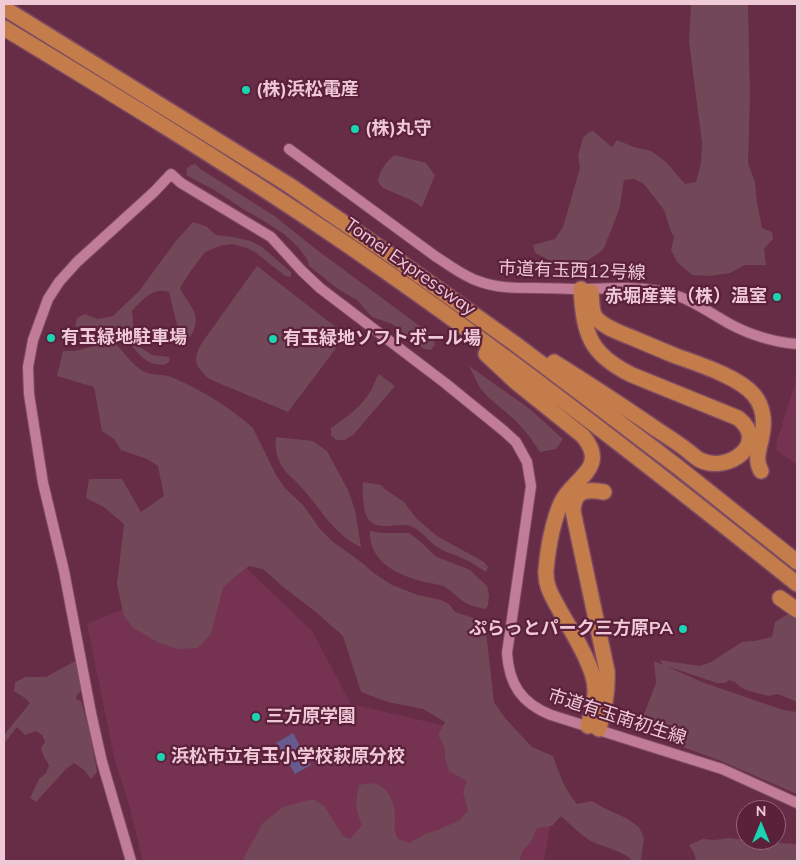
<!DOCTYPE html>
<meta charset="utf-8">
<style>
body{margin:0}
#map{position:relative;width:801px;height:865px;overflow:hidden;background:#672c46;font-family:Mulish,sans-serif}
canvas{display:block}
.frame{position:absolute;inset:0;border:5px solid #efc9d6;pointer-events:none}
.north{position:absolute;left:736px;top:800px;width:50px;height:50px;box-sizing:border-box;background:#5b213b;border:1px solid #966479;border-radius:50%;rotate:0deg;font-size:14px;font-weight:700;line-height:20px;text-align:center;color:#efc9d6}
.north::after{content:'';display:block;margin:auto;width:18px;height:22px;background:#1ad5b2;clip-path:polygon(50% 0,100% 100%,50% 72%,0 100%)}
</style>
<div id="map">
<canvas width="801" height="865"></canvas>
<div class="frame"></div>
<div class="north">N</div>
</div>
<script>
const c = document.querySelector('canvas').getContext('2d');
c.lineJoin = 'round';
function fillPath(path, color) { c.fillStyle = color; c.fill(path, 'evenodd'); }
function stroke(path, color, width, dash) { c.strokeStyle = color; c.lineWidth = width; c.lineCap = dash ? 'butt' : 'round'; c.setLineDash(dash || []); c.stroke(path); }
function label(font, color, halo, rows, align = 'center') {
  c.font = font + ' Mulish,"Noto Sans JP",sans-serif'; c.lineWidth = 4.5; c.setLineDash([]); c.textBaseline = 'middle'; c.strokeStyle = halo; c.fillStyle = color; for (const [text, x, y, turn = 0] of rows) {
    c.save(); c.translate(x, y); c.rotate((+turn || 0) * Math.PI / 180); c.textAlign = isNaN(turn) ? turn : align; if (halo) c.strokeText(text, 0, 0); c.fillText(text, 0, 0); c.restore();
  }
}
fillPath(new Path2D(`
 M797,370V465L776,450L777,441L794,387Z
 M239,561L312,631L351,704L463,730L556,792L544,861H143L129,805L114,757L87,624Z`), '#753351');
fillPath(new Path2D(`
 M691,4H748L750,97L748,163L755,182L757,203L762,228L772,232L773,239L764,249L766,265H745L730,273L709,276L692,275L677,262L671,250L674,237L671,232L664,210L644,184L634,179L624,180L620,206L614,223L603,250L587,261L573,265L562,266L535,253L533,245L555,239L563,227L580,168L578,156L583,138L588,133L593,131L612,147L617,140L634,147L651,151L666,162L685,184L696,182L701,163L702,143L689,41Z
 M394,155L426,163L435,175L422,207L411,200L383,188L378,182C379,170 386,163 394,155Z
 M195,164L202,170L276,217L313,247L432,335L435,345L431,350L424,349L392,324L372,317L357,300L338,289L309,266L307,259L298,247L284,234L264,221L243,209L216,191L186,175L187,168L191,165Z
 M193,222L206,226L216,235L233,237L251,241L262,247L291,272V277L285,276L255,252L247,248L232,244L220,246L205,252L190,272L180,288C188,304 202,314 193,332C191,336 189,338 185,341L179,333L169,292C153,286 141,301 132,311L134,333L137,345L152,355L170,357L169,362L164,365C159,364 153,364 149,362C136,355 128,337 116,333C108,331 103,335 96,336C89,338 84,339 78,343L79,338L83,328L75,326L77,318L85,314L98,319L113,316L139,291L176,241Z
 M257,266L346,335L288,412L209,379C196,366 192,362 201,344Z
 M113,341C122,350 130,362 140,369C149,377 164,373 174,378C201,390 231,408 253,428L276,475L285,488L303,505L320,529L332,541L361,562L375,574L392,585L418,595L441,600L449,604L455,612L483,621L485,623L494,702L505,718L532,747L553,756C559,773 565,790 577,804L592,801L604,808L626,818L639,827L644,838L641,859L644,861H633C621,849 603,848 589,840C579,833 570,824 561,816L552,826L537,828L531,842L523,850L519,861H242L263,823L283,807L313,799L324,806L343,836L350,839L362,825C355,809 355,802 359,785C364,784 371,782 375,784C389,787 395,804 395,816C395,827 393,829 398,839L410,843L425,834L438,830L460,820L468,811L463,792L467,781L449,771L445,759V748L438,735L445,722L423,709L388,702L361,692L343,636L317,613L282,586L263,569L249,566L232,579L223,588L211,634L198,648L177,649L157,642L132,627L124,616L117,584L124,524L104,507L86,498L89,479H122L141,512L164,496L158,466L147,459L121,450L114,439L102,431L94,387L57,376L63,351H75Z
 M469,366L530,409L563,439L556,449L540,452L529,436L515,420L489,398L480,388Z
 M379,374L395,386L354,434L345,440H336L331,435V428C347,417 362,406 372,389C374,384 376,378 379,374Z
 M276,437L313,441L327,451L348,490L355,510L361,547C333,535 319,505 298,484C295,480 290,477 287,473C278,464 274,449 276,437Z
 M363,482L381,485L386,490L404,502L417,519L437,536L484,562L488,567L486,572C479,568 473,563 466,560C457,555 446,553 437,547C428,541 421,529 410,526C396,522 380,532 369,520C363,513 362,491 363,482Z
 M370,531L382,533H409L421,542L435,556L470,570L487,586L489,595L488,605L486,609C479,608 471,606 464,602C457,597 451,590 443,586C437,584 430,583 424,582C403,576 380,568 372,546C370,541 370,536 370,531Z
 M790,613L797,618V702L778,694L768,696L746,690L739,686L735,682L729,680L725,683H717L666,666L702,682L783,710L797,712V794L721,761L680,746L637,732L656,683L654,661L663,665L660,660L700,666L711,662L742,642L754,641L772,637L775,622Z
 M75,661L80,669L83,689L77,695L76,699L81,701L91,737L97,772L91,779L84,770L74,763L66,769L36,802L30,798L39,779L46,773L49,765L44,757L41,748L45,742L42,735L36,731L25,735L17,727L4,744V735L30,703L25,698L14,691L15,682L26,677H46Z
 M729,838L766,842L797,844V861H696L694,853L689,845L703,839L715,840Z`), '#724758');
fillPath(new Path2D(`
 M293,733L311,765L295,774L276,743Z`), '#675a8e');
const secondary = new Path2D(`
 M289,149L435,256C449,265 463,276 478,281C496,288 515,288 534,288C551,288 567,289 584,289C610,288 638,286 664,292C688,297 707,311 728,323C750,335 773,342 797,344
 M131,861L102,762L91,713L64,571L43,483L29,394L28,367L33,340L48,299L59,282L77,262L154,192L171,174L181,183L271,237L302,271L320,288L445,383L504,431L516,442L527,462L531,486L507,653C509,684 521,703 551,715L722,769L797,803`);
const highway = new Path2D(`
 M4,8L289,185L386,252L514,343L591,401L678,467L797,562
 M4,28C113,94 223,161 330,233C491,342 645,462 797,584
 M591,292C592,301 591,312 596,318C605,328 621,333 633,338C647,344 661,350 676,356C698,364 739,377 754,395C763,406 765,421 762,435C760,448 754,458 761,471
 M486,354L517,383L583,436C610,469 572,478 561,503C552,524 548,548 546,570C545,586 552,596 559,609C570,629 595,667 595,689C596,701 591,714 588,726
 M554,362C589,384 623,406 656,429C667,436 678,443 688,451C692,454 696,458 700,460C728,474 770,443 738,418L632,375C589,354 584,334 581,289
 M780,598L797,610
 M599,729C604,708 608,693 607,671L573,511C574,490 586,489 604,492`);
stroke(secondary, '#7e4b62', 12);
stroke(highway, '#7e4b62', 18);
stroke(secondary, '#c17c97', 10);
stroke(highway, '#c37c4a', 15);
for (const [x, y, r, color] of [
 [246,90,5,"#1ad5b2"],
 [355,129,5,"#1ad5b2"],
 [777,297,5,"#1ad5b2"],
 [51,338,5,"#1ad5b2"],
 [273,339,5,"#1ad5b2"],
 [683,629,5,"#1ad5b2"],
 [256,717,5,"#1ad5b2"],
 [161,757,5,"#1ad5b2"]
]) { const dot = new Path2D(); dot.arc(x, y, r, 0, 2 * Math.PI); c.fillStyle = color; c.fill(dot); stroke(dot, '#5b213b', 2); }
label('bold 18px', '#efc9d6', '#5b213b', [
 ["(株)浜松電産",256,90],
 ["(株)丸守",365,129],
 ["赤堀産業（株）温室",767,297,"right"],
 ["有玉緑地駐車場",61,338],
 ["有玉緑地ソフトボール場",283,339],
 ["ぷらっとパーク三方原PA",673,629,"right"],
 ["三方原学園",266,717],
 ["浜松市立有玉小学校萩原分校",171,757]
], 'left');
label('18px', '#efc9d6', '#5b213b', [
 ["Tomei Expressway",410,267,35],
 ["市道有玉西12号線",572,271,2],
 ["市道有玉南初生線",617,717,18]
]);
</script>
